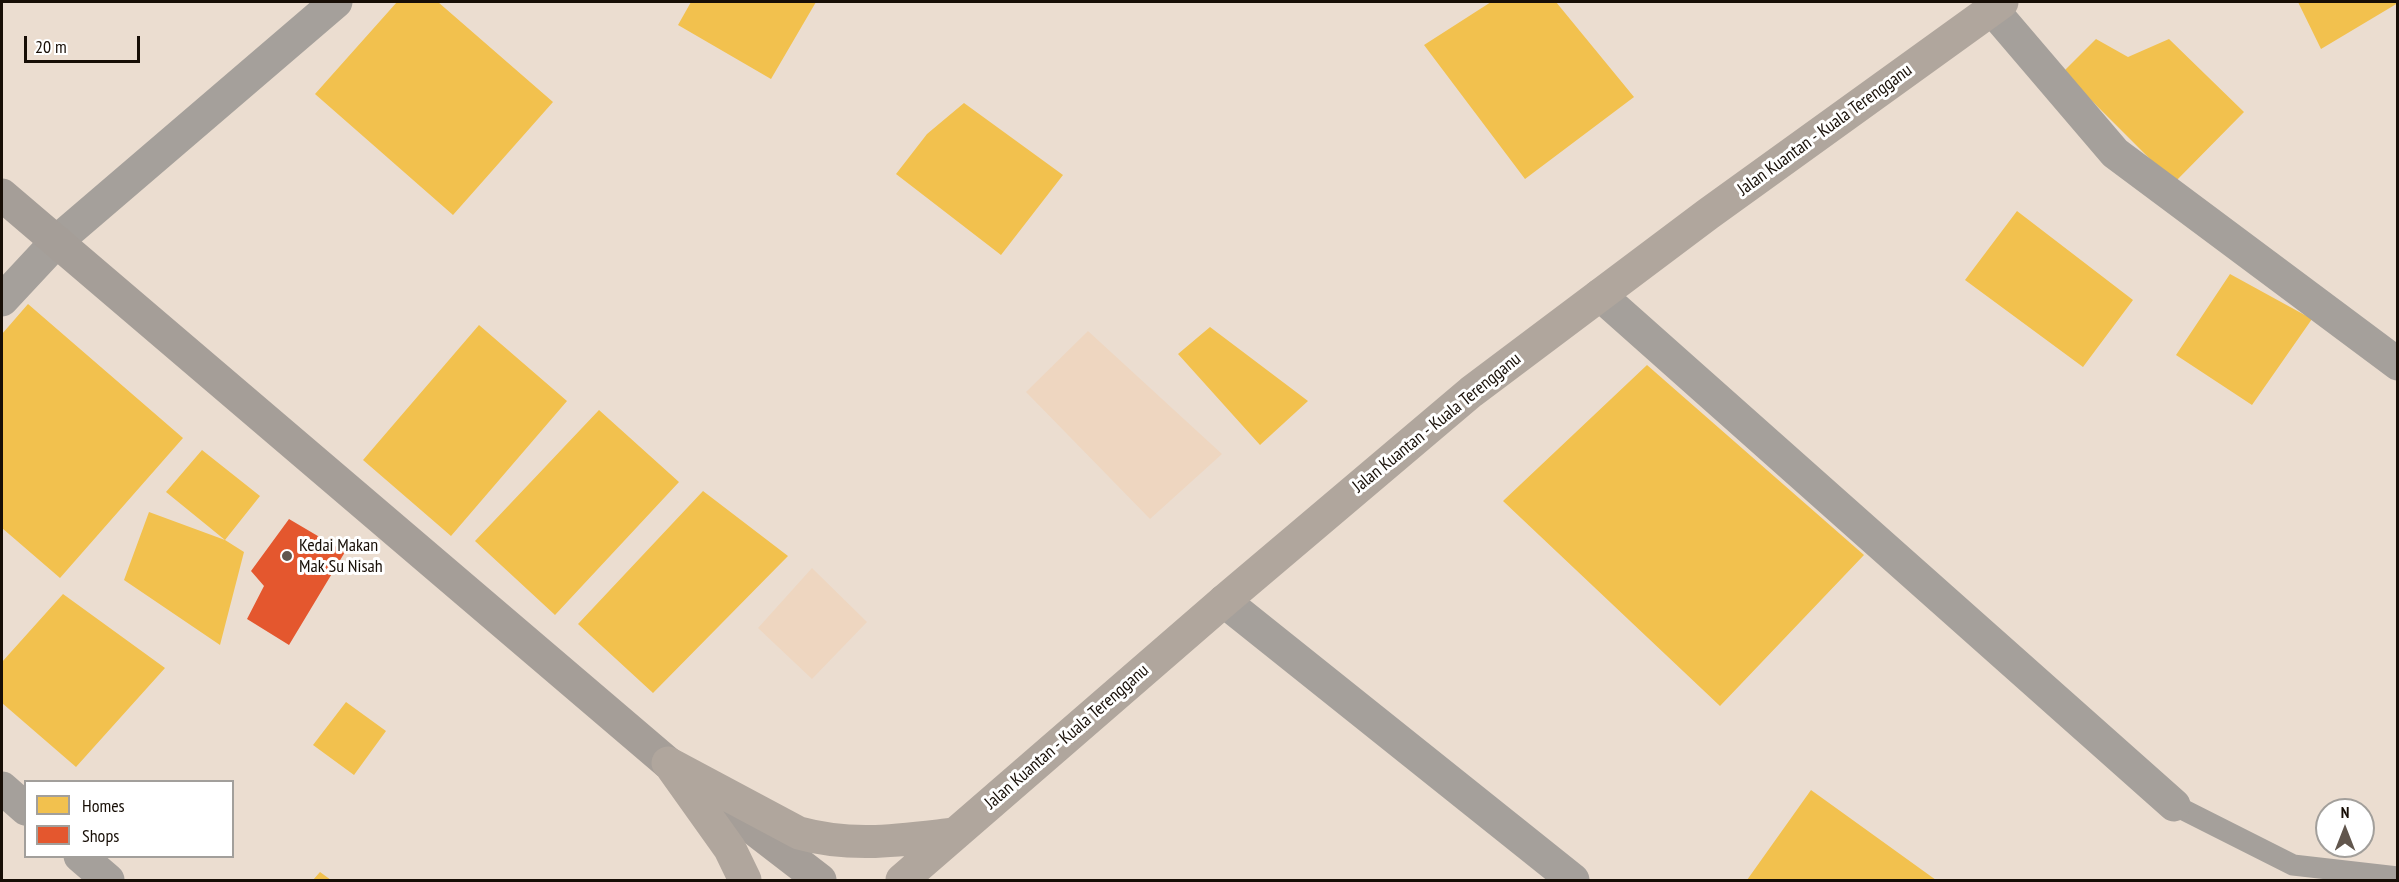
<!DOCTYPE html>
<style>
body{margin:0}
#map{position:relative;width:2399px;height:882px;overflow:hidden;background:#ebddd0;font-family:"PT Sans Narrow",sans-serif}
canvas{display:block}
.frame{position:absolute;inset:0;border:3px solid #170e06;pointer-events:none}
.legend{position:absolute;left:24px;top:780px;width:210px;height:78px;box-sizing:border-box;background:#fff;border:2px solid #a29f9b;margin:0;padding:8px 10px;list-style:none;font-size:18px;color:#170e06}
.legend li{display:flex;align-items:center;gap:12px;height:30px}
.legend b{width:30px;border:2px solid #a29f9b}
.north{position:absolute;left:2315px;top:798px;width:60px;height:60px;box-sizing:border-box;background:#fff;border:2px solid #a29f9b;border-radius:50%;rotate:0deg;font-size:16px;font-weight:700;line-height:24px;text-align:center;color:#170e06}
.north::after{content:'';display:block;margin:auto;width:21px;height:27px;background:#61564d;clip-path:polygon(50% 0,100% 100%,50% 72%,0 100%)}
.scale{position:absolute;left:24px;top:36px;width:116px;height:27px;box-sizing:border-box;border:3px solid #170e06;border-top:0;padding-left:8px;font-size:18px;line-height:21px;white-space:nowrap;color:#170e06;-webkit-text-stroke:4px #fff;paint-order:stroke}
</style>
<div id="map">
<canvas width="2399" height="882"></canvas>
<div class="frame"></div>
<ul class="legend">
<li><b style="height:16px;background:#f2c14e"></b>Homes</li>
<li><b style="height:16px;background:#e4572e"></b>Shops</li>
</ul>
<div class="north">N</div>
<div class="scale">20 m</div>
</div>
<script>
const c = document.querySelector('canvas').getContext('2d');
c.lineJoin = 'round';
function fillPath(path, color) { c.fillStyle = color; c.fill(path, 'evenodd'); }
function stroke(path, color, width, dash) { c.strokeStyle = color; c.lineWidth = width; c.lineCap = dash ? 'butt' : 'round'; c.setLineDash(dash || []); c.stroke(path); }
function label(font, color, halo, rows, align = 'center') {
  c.font = font + ' "PT Sans Narrow",sans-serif'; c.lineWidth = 6; c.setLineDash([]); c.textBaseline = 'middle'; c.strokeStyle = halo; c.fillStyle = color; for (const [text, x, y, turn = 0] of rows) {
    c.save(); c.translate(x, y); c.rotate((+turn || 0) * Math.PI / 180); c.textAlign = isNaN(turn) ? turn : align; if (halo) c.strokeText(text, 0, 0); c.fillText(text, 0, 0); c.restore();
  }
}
fillPath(new Path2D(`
 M1088,331L1222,454L1150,519L1026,392Z
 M812,568L867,622L812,679L758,628Z`), '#eed6c0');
fillPath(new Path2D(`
 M397,2H438L553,102L453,215L315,94Z
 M691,2H816L771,79L678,25Z
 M1491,2H1556L1634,97L1525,179L1424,45Z
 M2298,2H2398V3L2321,49Z
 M2096,39L2128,57L2169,39L2244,112L2174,183L2063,72Z
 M964,103L1063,175L1001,255L896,174L927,134Z
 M2017,211L2133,300L2083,367L1965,280Z
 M2230,274L2312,319L2252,405L2176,355Z
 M28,304L183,438L60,578L2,528V334Z
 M479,325L567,401L451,536L363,460Z
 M1210,327L1308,401L1260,445L1178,354Z
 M1647,365L1864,555L1720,706L1503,501Z
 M599,410L679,482L555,615L475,541Z
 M202,450L260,496L225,540L244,552L220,645L124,580L149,512L225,540L166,492Z
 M703,491L788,556L653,693L578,624Z
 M63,594L165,668L76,767L2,703V662Z
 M346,702L386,731L354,775L313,745Z
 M1811,790L1936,880H1747Z
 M320,872L331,880H313Z`), '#f2c14e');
fillPath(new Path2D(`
 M289,519L345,552L289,645L247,619L264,586L251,571Z`), '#e4572e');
stroke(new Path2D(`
 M2174,805L2293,865L2398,877`), '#a5a09b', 21);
stroke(new Path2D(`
 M1992,9L2115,153L2398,364
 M1600,295L2174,805
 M2,300L57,241L336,2
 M1224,601L1573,880
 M2,788L26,809
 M80,856L108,880`), '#a5a09b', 33);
stroke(new Path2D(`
 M2,195L668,763L820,880`), '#a59e98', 33);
stroke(new Path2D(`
 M668,763L799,833C853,848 901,840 955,834
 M673,769L730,849L745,880
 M902,880L1224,601L1471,392L1708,214L2002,2`), '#b0a69d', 33);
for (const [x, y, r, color] of [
 [287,556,6,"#61564d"]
]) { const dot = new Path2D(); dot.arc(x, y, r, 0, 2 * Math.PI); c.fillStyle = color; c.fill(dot); stroke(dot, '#fff', 2); }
label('18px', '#170e06', '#fff', [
 ["Jalan Kuantan - Kuala Terengganu",1825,130,-36],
 ["Jalan Kuantan - Kuala Terengganu",1437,423,-39],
 ["Jalan Kuantan - Kuala Terengganu",1067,737,-41]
]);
label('18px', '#170e06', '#fff', [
 ["Kedai Makan",299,546],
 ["Mak Su Nisah",299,567]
], 'left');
</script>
